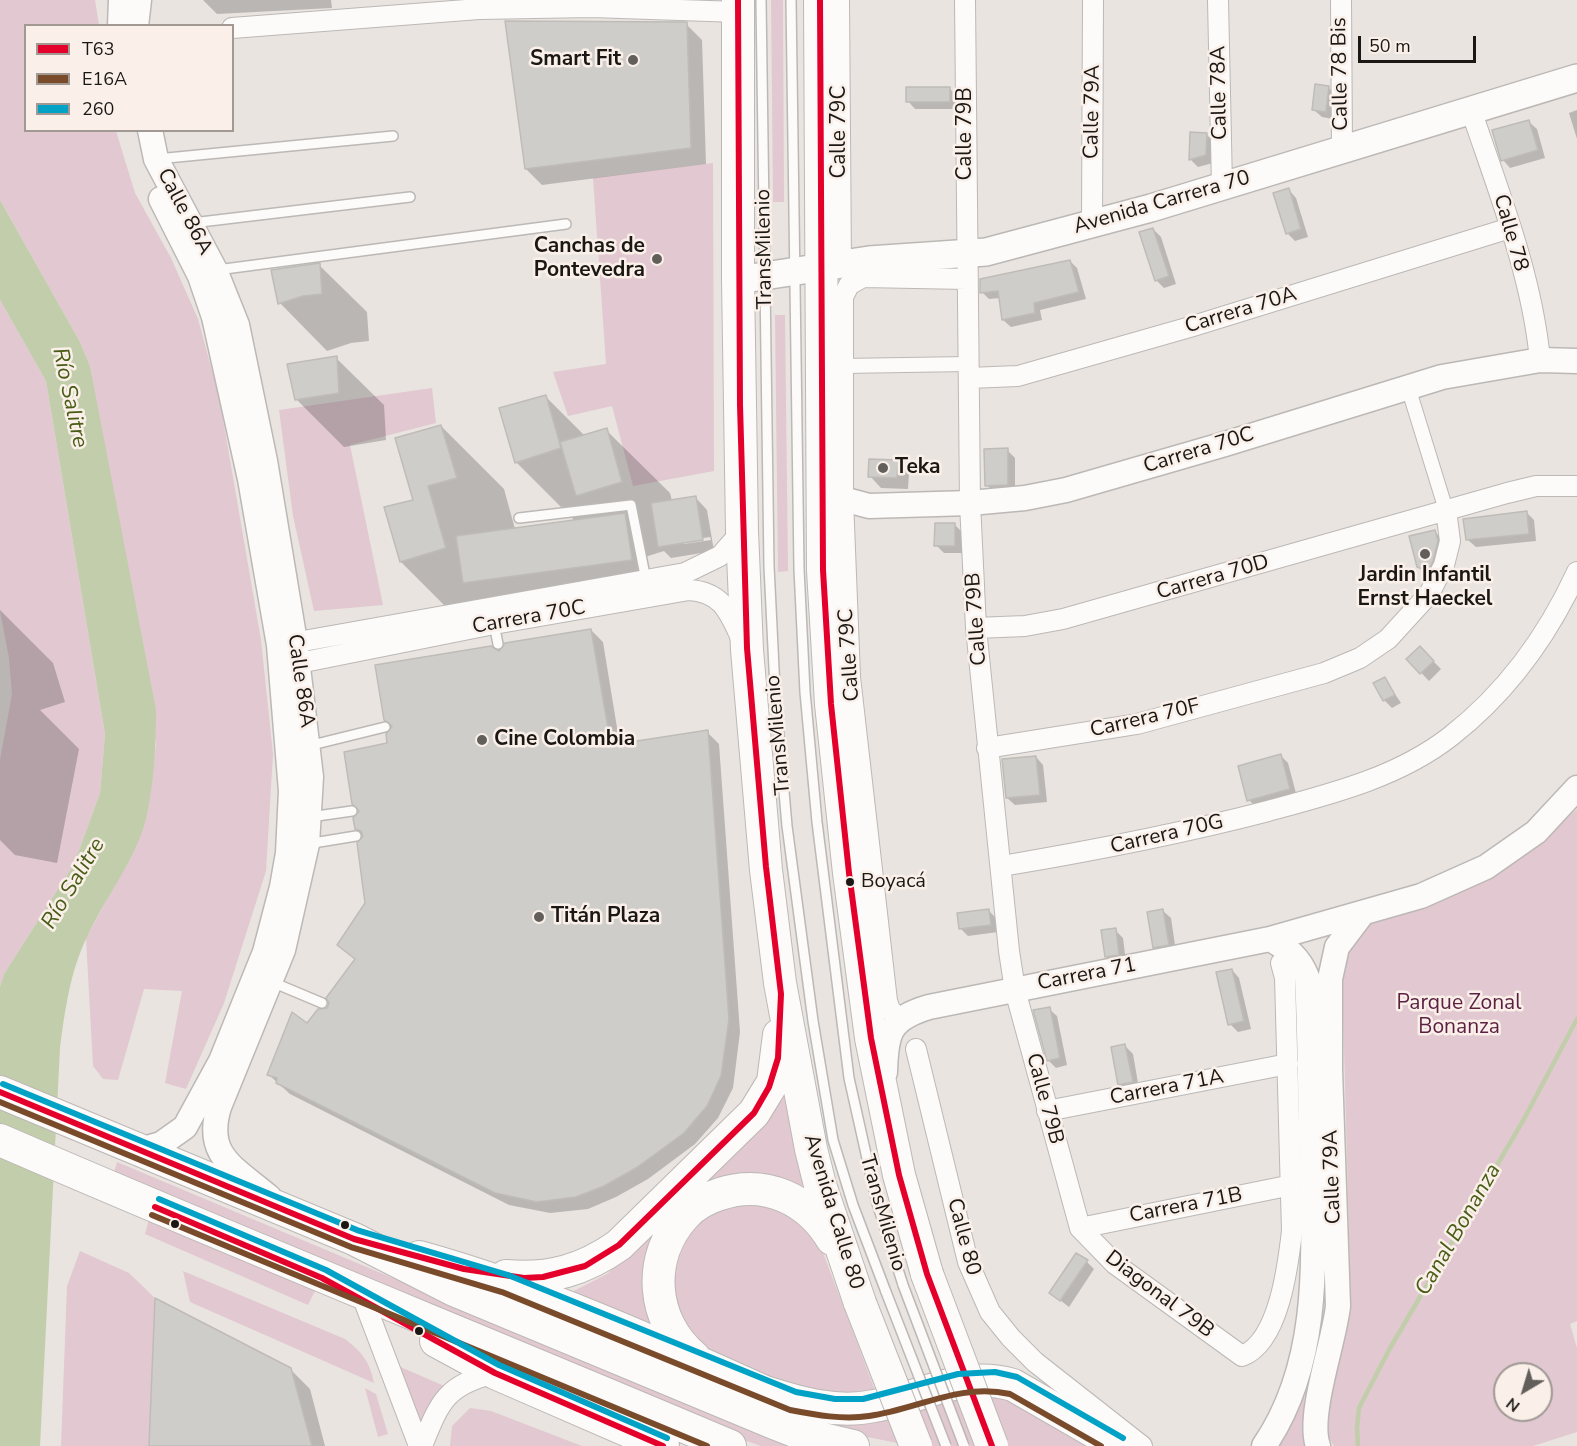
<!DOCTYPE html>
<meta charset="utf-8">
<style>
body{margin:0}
#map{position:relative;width:1577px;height:1446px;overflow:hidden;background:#e9e4e0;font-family:"Nunito Sans",sans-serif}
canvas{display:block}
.legend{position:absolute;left:24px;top:24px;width:210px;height:108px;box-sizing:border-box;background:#faf0e9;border:2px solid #a09994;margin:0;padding:8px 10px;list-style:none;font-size:18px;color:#1a1714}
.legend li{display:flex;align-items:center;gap:12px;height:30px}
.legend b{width:30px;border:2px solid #a09994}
.north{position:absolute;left:1493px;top:1362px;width:60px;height:60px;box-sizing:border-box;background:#faf0e9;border:2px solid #a09994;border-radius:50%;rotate:218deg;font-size:16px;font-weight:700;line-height:24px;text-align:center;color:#1a1714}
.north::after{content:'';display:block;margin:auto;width:21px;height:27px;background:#625f5b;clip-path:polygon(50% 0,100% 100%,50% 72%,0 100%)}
.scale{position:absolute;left:1358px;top:36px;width:118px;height:27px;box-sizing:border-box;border:3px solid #1a1714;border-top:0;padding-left:8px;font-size:18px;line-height:21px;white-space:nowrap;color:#1a1714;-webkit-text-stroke:4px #faf0e9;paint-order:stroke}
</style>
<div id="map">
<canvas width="1577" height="1446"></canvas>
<ul class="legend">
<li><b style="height:8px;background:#e4002b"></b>T63</li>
<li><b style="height:8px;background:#7a4b2a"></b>E16A</li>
<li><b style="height:8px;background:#01a2c5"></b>260</li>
</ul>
<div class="north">N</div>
<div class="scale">50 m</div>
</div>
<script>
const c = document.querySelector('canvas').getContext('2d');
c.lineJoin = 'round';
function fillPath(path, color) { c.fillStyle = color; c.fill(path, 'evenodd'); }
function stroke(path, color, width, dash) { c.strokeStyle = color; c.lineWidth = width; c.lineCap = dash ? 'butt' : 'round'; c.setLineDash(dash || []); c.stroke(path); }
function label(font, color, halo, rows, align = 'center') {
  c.font = font + ' "Nunito Sans",sans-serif'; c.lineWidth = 5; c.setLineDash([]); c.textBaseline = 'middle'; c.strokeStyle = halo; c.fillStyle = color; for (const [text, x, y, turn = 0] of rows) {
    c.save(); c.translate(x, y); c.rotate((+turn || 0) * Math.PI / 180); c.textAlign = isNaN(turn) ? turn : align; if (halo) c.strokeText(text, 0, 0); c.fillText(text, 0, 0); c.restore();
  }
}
fillPath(new Path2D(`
 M0,0H95L99,25L26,26V130L116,131L135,193L171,258L198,319L219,396L261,640L273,754L266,871L224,1003L186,1089L165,1083L182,991L144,989L118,1080L103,1079L93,1066L86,938L127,863L145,820L156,744L90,366L80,342L0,200Z
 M771,0H783L784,202H773Z
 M713,163L714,471L633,486L612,406L568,416L553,372L606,364L593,178Z
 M0,300L46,381L105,734L100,793L74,864L4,974L0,987V760L12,694L9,658L0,611Z
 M775,315H785L788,571L778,572Z
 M432,388L436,423L350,445L383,605L314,611L293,516L279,410Z
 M1577,809V1321L1570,1324L1577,1348V1432L1533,1446H1334L1327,1434L1329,1391L1351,1310L1342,973L1347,942L1362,925L1538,845ZM1505,1374H1541V1410H1505Z
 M784,1097L809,1198L682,1207L664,1338L564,1296L607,1274L756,1131Z
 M117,1162L464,1308L809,1446H761L741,1439L113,1176Z
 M763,1195L816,1234L876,1393L818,1398L701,1352L670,1303L673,1243L690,1221Z
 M150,1215L316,1289L308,1305L145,1234Z
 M80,1251L129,1273L155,1298L149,1446H61L67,1286Z
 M183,1271L345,1339C362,1352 370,1362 374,1383L190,1302Z
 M396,1365L449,1388L422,1435Z
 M365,1388L376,1394L388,1434L378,1437Z
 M1305,1388L1303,1422L1305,1446H1275Z
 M956,1396H1004L1089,1446H913L816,1427L818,1418Z
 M470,1408L491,1411L582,1446H450L452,1426Z`), '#e1c8d1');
fillPath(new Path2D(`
 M0,200L80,342L90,366L156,710C156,746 154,784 146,819C135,861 105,898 87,937C70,972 65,1010 60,1048L40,1446H0V987L4,974L74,864L100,793L105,734L46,381L0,300Z`), '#c2ceab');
fillPath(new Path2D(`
 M203,0H331L332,8L217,14Z
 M686,24L702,40L706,164L542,185L526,169Z
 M1328,87L1336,95L1333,119L1322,117L1314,110Z
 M949,88L957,96V109H915L908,101Z
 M1577,110V139L1569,113Z
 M1529,122L1537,129L1545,158L1510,168L1503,160Z
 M1191,134H1206L1214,142L1213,163L1198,167L1191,160Z
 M1289,190L1296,198L1308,237L1295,241L1287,233Z
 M1153,229L1161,237L1176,284L1164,288L1156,280Z
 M1070,261L1077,268L1086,299L1040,310L1042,320L1011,327L1003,320L1000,298L989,299L982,292Z
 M319,265L367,312L369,341L351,343L327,351L280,303Z
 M336,358L384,405L386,440L344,447L296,399Z
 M545,396L585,436L606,430L670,493L672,501L696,498L707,510L714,551L671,558L664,551L645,557L647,576L504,595L508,611L464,625L401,562L386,508L414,501L441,426L504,489L515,529L575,521L516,462ZM710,537L711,540L684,544V541Z
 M1007,450L1015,458V492L994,493L987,485Z
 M897,461L909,473L908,489L881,488L870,476Z
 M1526,512L1534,520L1536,541L1476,547L1468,540Z
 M955,525L962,532V553H944L936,545Z
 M1434,531L1442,539L1435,577L1426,575L1418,567Z
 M0,610L53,663L65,702L40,710L79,749L57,863L15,855L0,840Z
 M591,630L603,642L620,746L707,732L719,744L740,1032L733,1088L718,1118L695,1144L648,1179L616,1197L588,1209L550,1213L509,1205L290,1094L269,1075L307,1025L328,1009L356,960L339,945L367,904L364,836L356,829L360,811L389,744L393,727L385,720L499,653Z
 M1420,648L1441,669L1429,681L1408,659Z
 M1385,679L1401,703L1392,708L1384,700Z
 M1280,755L1288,763L1297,797L1256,807L1249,800Z
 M1036,757L1043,765L1047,802L1015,805L1007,798Z
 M988,910L996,918L998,932L968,936L960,928Z
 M1163,911L1171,918L1176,952L1162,955L1154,947Z
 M1115,930L1123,938L1126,962L1114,964L1106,956Z
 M1232,970L1239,978L1251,1029L1238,1032L1230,1024Z
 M1049,1009L1057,1016L1067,1065L1056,1068L1048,1060Z
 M1125,1046L1133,1054L1139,1089L1127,1092L1120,1084Z
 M1087,1262L1094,1269L1069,1307L1051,1293Z
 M290,1369L310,1389L325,1446H151Z`), '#0003');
stroke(new Path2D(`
 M1358,1446L1357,1428L1359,1408L1389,1350L1524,1119L1577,1019`), '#c2ceab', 4.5);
const building = new Path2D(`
 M505,21L687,22L691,148L525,169Z
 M1315,84L1329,86L1326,112L1312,110Z
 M906,87H950V102H906Z
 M1529,120L1538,150L1501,161L1492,130Z
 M1190,132L1207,133L1206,155L1189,160Z
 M1289,188L1301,229L1286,234L1273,193Z
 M1153,228L1169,276L1155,281L1139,232Z
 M1070,260L1079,292L1034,303L1035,313L1002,320L998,291L980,293V279Z
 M320,263L322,294L303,296L278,304L271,270Z
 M337,356L339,393L295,400L287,364Z
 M546,395L561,448L515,463L499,408Z
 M441,425L457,478L428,486L446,548L400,562L384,507L413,500L395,438Z
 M607,428L622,482L576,496L560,442Z
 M1008,448V485L985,486L984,449Z
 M869,459L898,460L897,478L868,477Z
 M696,496L703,540L658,547L651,503Z
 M1527,511L1529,534L1466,540L1463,519Z
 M625,513L632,560L463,583L456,536Z
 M935,523H955V546H934Z
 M1435,530L1438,541L1433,561L1428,571L1417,567L1409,536Z
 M591,629L611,745L708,730L729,1019L721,1076L707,1106L684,1133L636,1168L604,1186L576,1197L537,1202L495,1193L276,1083L277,1078L267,1075L292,1012L307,1023L318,1009L327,1008L329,1003L326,998L355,959L337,945L365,903L357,843L363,836L361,831L355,829L353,818L359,811L352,804L344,752L387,743L386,734L392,726L384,720L375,665L491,646L499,651L505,643Z
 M1420,646L1434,661L1420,674L1406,659Z
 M1385,677L1395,695L1383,701L1373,683Z
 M1281,754L1290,789L1247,801L1238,766Z
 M1036,756L1040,795L1006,798L1002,759Z
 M989,909L991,925L959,929L957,913Z
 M1163,909L1169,945L1153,948L1147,912Z
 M1116,928L1119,955L1105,957L1101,930Z
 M1232,969L1244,1021L1228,1025L1216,972Z
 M1050,1007L1060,1058L1047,1061L1033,1010Z
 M1125,1044L1133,1082L1118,1085L1111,1047Z
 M1076,1253L1088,1260L1060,1301L1049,1293Z
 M155,1298L291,1368L312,1446H149Z`);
fillPath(building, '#cfcdc9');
stroke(building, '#bfbcb8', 1.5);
const service = new Path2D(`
 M761,0L769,566L775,689L787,826L813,1021L833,1140L853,1205L886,1292
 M791,0L799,569L805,692L817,822L849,1078L877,1203L903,1285
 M157,159L393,136
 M192,223L410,197
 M217,270L566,224
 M519,518L631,505L646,580
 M494,624L498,644
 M308,746L385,727
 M310,817L352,811
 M307,844L356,836
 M272,982L322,1003`);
const pedestrian = new Path2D(`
 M842,366L968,364
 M1408,387L1446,510`);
const minor = new Path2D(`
 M839,0L841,265
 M965,0L970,503L976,628L1009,951L1015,990L1080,1228L1115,1264L1242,1356C1279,1342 1288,1266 1292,1231L1285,978L1281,963
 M1218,0L1222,186
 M1341,0L1342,148
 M232,28L479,9L592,7L738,12
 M1471,110C1498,190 1532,275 1540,360
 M1092,224L1093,0
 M969,378L1018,376L1190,327L1510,228
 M976,628L1025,626L1063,619L1507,493L1536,486H1577
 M281,645L685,573L720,556L742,531
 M284,666L494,624L689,590C722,592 729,612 741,638
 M987,748L1137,724L1324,673L1360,658L1388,639L1429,594L1444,565L1450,541L1446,510
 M1002,866C1091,851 1180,834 1268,811C1331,794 1399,777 1451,736C1506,693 1548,635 1577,572
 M900,1019L890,1010L887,1001L850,677L843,499V297L849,285L863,277L967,279
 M916,1049L968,1262L990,1312L1011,1338L1035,1362L1142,1446
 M1047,1111L1288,1064
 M1080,1228L1292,1185
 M364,1301L419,1446
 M422,1446C440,1401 446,1385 495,1373`);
const tertiary = new Path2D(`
 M120,26L121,0
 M136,26L139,0
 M150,130L156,159L215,270L237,325L265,461L295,642L311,777L307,844L283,950L219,1107C204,1156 235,1168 269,1197
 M822,482L843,499L869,506L970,503L1025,498L1066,490L1225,444L1442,377L1540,360L1577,361
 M885,1072C886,1033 889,1019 929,1007L1270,939L1421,896L1486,867L1536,832L1577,788
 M140,1150L161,1144L185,1127L221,1061L265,952L282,887L288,853L291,791L279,645L250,479L214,317L200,276L161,199
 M1264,1446C1325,1357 1313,1243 1311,1141C1310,1087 1310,1032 1307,977C1299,957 1288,949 1270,939
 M1318,1446C1307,1415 1334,1343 1338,1306L1330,1070V979L1337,947L1362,914`);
const secondary = new Path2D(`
 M738,280L869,260L986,252L1151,208L1577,78`);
const trunk = new Path2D(`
 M738,0V280L742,531L747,650L766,870L780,983L811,1149L820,1185L860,1303
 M820,0L823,570L831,704L849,873L871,1038L899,1175L927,1274
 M0,1092L354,1239L454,1290L774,1423L802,1434L853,1446
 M0,1140C242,1245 487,1343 730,1446
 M419,1257C538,1290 652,1341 765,1392C800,1403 837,1414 874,1406C925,1397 960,1370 1013,1385L1119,1446
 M506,1276C549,1280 584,1270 619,1245L754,1113L773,1082L779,1035
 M436,1341L495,1373L663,1446
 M694,1357C651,1321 646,1257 685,1215C694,1205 707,1198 720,1194C765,1179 808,1199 832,1239`);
stroke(service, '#bcb8b5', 12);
stroke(pedestrian, '#bcb8b5', 16);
stroke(minor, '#bcb8b5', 22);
stroke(tertiary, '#bcb8b5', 27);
stroke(secondary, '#bcb8b5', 30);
stroke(trunk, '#bcb8b5', 34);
stroke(service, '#fcfbfa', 9);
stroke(pedestrian, '#fcfbfa', 14);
stroke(minor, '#fcfbfa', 20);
stroke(tertiary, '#fcfbfa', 24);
stroke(secondary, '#fcfbfa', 27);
stroke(trunk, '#fcfbfa', 32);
const serviceBridge = new Path2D(`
 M903,1285L964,1446
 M886,1292L946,1446`);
const trunkBridge = new Path2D(`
 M927,1274L992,1446
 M860,1303L916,1446`);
stroke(serviceBridge, '#bcb8b5', 12, []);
stroke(trunkBridge, '#bcb8b5', 34, []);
stroke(serviceBridge, '#fcfbfa', 9);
stroke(trunkBridge, '#fcfbfa', 32);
stroke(new Path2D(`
 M820,0L823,570L831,704L849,873L871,1038L899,1175L927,1274L992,1446
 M0,1092L354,1239L464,1269L524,1278L543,1277L585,1266L619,1245L754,1113L769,1087L778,1058L781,994L766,867L747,648L740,405L738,0
 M155,1207L322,1278L495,1373L663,1446`), '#e4002b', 6);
stroke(new Path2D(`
 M0,1102L351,1247L502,1292L790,1410C816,1415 843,1420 869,1416C918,1409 959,1383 1010,1394L1101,1446
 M152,1215L707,1446`), '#7a4b2a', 6);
stroke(new Path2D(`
 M3,1084L357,1230L508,1275L796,1392L835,1399H863L958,1374L995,1372L1017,1377L1123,1438
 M159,1199L326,1270L499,1365L667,1438`), '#01a2c5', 6);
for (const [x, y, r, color] of [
 [633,60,6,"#625f5b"],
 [657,259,6,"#625f5b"],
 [883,468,6,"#625f5b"],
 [1425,554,6,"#625f5b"],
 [482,740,6,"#625f5b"],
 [850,882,5,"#1a1714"],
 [539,917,6,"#625f5b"],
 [175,1224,5,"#1a1714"],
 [345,1225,5,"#1a1714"],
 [419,1331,5,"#1a1714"]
]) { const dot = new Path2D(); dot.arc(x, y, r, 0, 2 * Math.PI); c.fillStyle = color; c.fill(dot); stroke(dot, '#faf0e9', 2); }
label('20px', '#1a1714', '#faf0e9', [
 ["Boyacá",861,882]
], 'left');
label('bold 21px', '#1a1714', '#faf0e9', [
 ["Smart Fit",621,60,"right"],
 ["Canchas de",645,247,"right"],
 ["Pontevedra",645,271,"right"],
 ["Teka",895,468],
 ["Jardin Infantil",1425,576,"center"],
 ["Ernst Haeckel",1425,600,"center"],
 ["Cine Colombia",494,740],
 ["Titán Plaza",551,917]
], 'left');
label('21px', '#1a1714', '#faf0e9', [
 ["Calle 78 Bis",1341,74,-91],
 ["Calle 78A",1220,93,-91],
 ["Calle 79A",1093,112,-89],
 ["Calle 79C",840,132,-90],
 ["Calle 79B",966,134,-90],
 ["Avenida Carrera 70",1162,203,-16],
 ["Calle 86A",184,212,62],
 ["Calle 78",1510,233,74],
 ["TransMilenio",765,249,-91],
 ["Carrera 70A",1241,311,-17],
 ["Carrera 70C",1199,451,-17],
 ["Carrera 70D",1213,578,-16],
 ["Carrera 70C",529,618,-10],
 ["Calle 79B",977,619,-94],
 ["Calle 79C",850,655,-94],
 ["Calle 86A",300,681,82],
 ["Carrera 70F",1145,719,-13],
 ["TransMilenio",779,735,-95],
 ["Carrera 70G",1167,835,-13],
 ["Carrera 71",1087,975,-11],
 ["Carrera 71A",1167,1088,-11],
 ["Calle 79B",1044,1099,75],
 ["Calle 79A",1333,1177,-92],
 ["Carrera 71B",1186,1206,-11],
 ["Avenida Calle 80",833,1212,73],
 ["TransMilenio",882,1213,74],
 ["Calle 80",963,1237,75],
 ["Diagonal 79B",1159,1295,37]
]);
label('21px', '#5c1f42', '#faf0e9', [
 ["Parque Zonal",1459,1004],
 ["Bonanza",1459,1028]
]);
label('italic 22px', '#475c14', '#faf0e9', [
 ["Río Salitre",69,398,78],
 ["Río Salitre",74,884,-59],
 ["Canal Bonanza",1459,1230,-60]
]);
</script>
